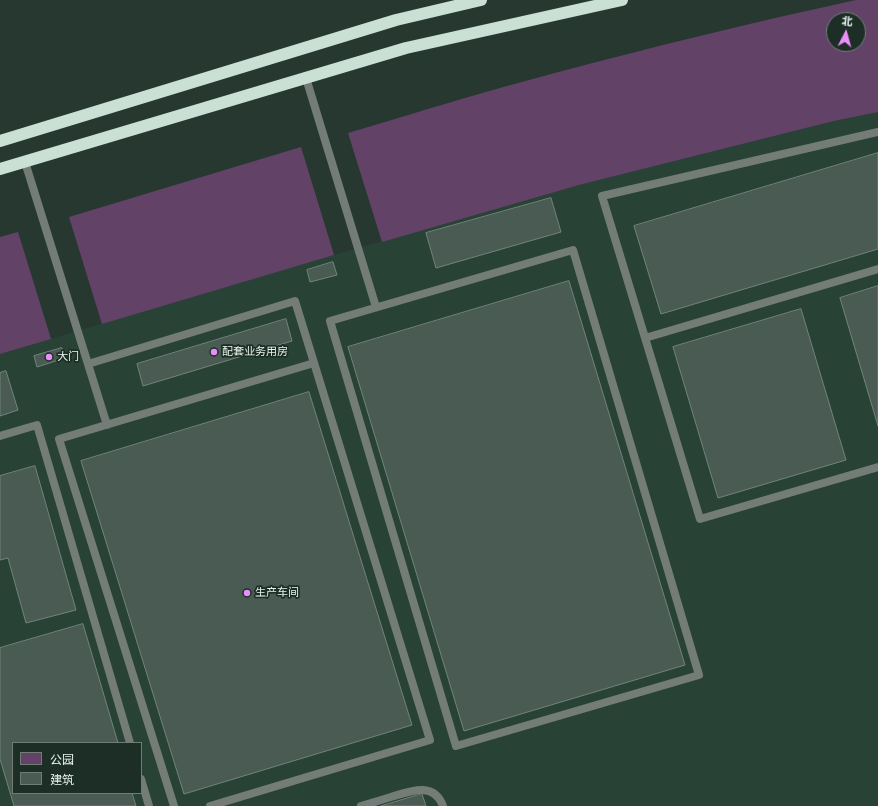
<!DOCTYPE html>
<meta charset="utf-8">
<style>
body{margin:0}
#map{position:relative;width:878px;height:806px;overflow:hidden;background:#273830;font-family:"IBM Plex Sans","Noto Sans SC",sans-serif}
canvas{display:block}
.legend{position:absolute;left:12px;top:742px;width:130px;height:52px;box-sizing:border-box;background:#1d2e26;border:1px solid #6f7d76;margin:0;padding:5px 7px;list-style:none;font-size:12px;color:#e9f3ee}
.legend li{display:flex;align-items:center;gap:8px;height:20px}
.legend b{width:20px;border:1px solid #6f7d76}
.north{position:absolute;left:826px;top:12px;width:40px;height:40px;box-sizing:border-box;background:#1d2e26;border:1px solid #6f7d76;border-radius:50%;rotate:6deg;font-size:11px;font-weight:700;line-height:16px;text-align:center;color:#e9f3ee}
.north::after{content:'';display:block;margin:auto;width:14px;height:18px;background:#eb8dfb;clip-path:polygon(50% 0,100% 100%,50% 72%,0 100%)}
</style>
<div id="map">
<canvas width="878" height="806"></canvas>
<ul class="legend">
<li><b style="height:11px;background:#624367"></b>公园</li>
<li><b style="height:11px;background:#495b52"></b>建筑</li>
</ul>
<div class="north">北</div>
</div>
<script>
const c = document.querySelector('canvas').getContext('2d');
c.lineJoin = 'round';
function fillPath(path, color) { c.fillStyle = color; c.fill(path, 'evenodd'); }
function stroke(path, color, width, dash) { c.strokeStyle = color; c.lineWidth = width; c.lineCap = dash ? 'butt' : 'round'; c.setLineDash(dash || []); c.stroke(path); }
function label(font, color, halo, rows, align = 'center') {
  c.font = font + ' "IBM Plex Sans","Noto Sans SC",sans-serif'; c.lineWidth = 3.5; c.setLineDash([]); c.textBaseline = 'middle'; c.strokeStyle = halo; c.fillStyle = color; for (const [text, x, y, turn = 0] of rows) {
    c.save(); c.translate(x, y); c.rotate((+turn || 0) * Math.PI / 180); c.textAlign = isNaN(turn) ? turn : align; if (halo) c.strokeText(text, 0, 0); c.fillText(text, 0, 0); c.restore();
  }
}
fillPath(new Path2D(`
 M878,112V806H0V354L292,267L579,185L834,121ZM13,743H141V793H13Z`), '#294236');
fillPath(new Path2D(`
 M856,0H878V112L834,121L579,185L382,242L348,133C415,113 483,92 551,74C652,47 754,22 856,0ZM834,20H858V44H834Z
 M301,147L334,255L102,324L69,217Z
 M18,232L51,339L0,354V237Z`), '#624367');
const building = new Path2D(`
 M878,153V249L661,314L634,226Z
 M551,198L561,232L436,268L426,233Z
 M333,262L337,275L310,282L307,270Z
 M569,281L685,665L464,731L348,347Z
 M878,286V426L840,298Z
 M801,309L846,460L718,498L673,347Z
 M286,319L292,341L143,386L137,364Z
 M62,348L65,358L37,367L34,356Z
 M6,371L18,410L0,416V373Z
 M309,392L412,725L184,794L81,461Z
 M35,466L76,610L26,623L8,558L0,560V476Z
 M83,624L118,743H13V793H132L136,806H14L0,759V648Z
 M422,794L426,806H381Z`);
fillPath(building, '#495b52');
stroke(building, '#71847a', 1);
stroke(new Path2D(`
 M306,78L376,307
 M878,132L602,196L700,519L878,467
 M25,162L107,425
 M573,250L699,675L456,746L330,321Z
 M645,338L878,269
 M88,364L295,301L430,740L210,806
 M0,436L37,425L130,743
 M141,779L149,806
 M174,806L59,439L314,363
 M361,806C371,803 381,800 391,797C410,791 434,781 443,806`), '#737c77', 8);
stroke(new Path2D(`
 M0,141L396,20L481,0
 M0,169L406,48L622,0`), '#cbe0d5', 12);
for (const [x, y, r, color] of [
 [214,352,4,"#eb8dfb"],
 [49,357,4,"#eb8dfb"],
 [247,593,4,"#eb8dfb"]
]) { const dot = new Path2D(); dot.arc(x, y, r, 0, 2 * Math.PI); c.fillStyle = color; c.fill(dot); stroke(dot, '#1d2e26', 1.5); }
label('11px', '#e9f3ee', '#1d2e26', [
 ["配套业务用房",222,352],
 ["大门",57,357],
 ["生产车间",255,593]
], 'left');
</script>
